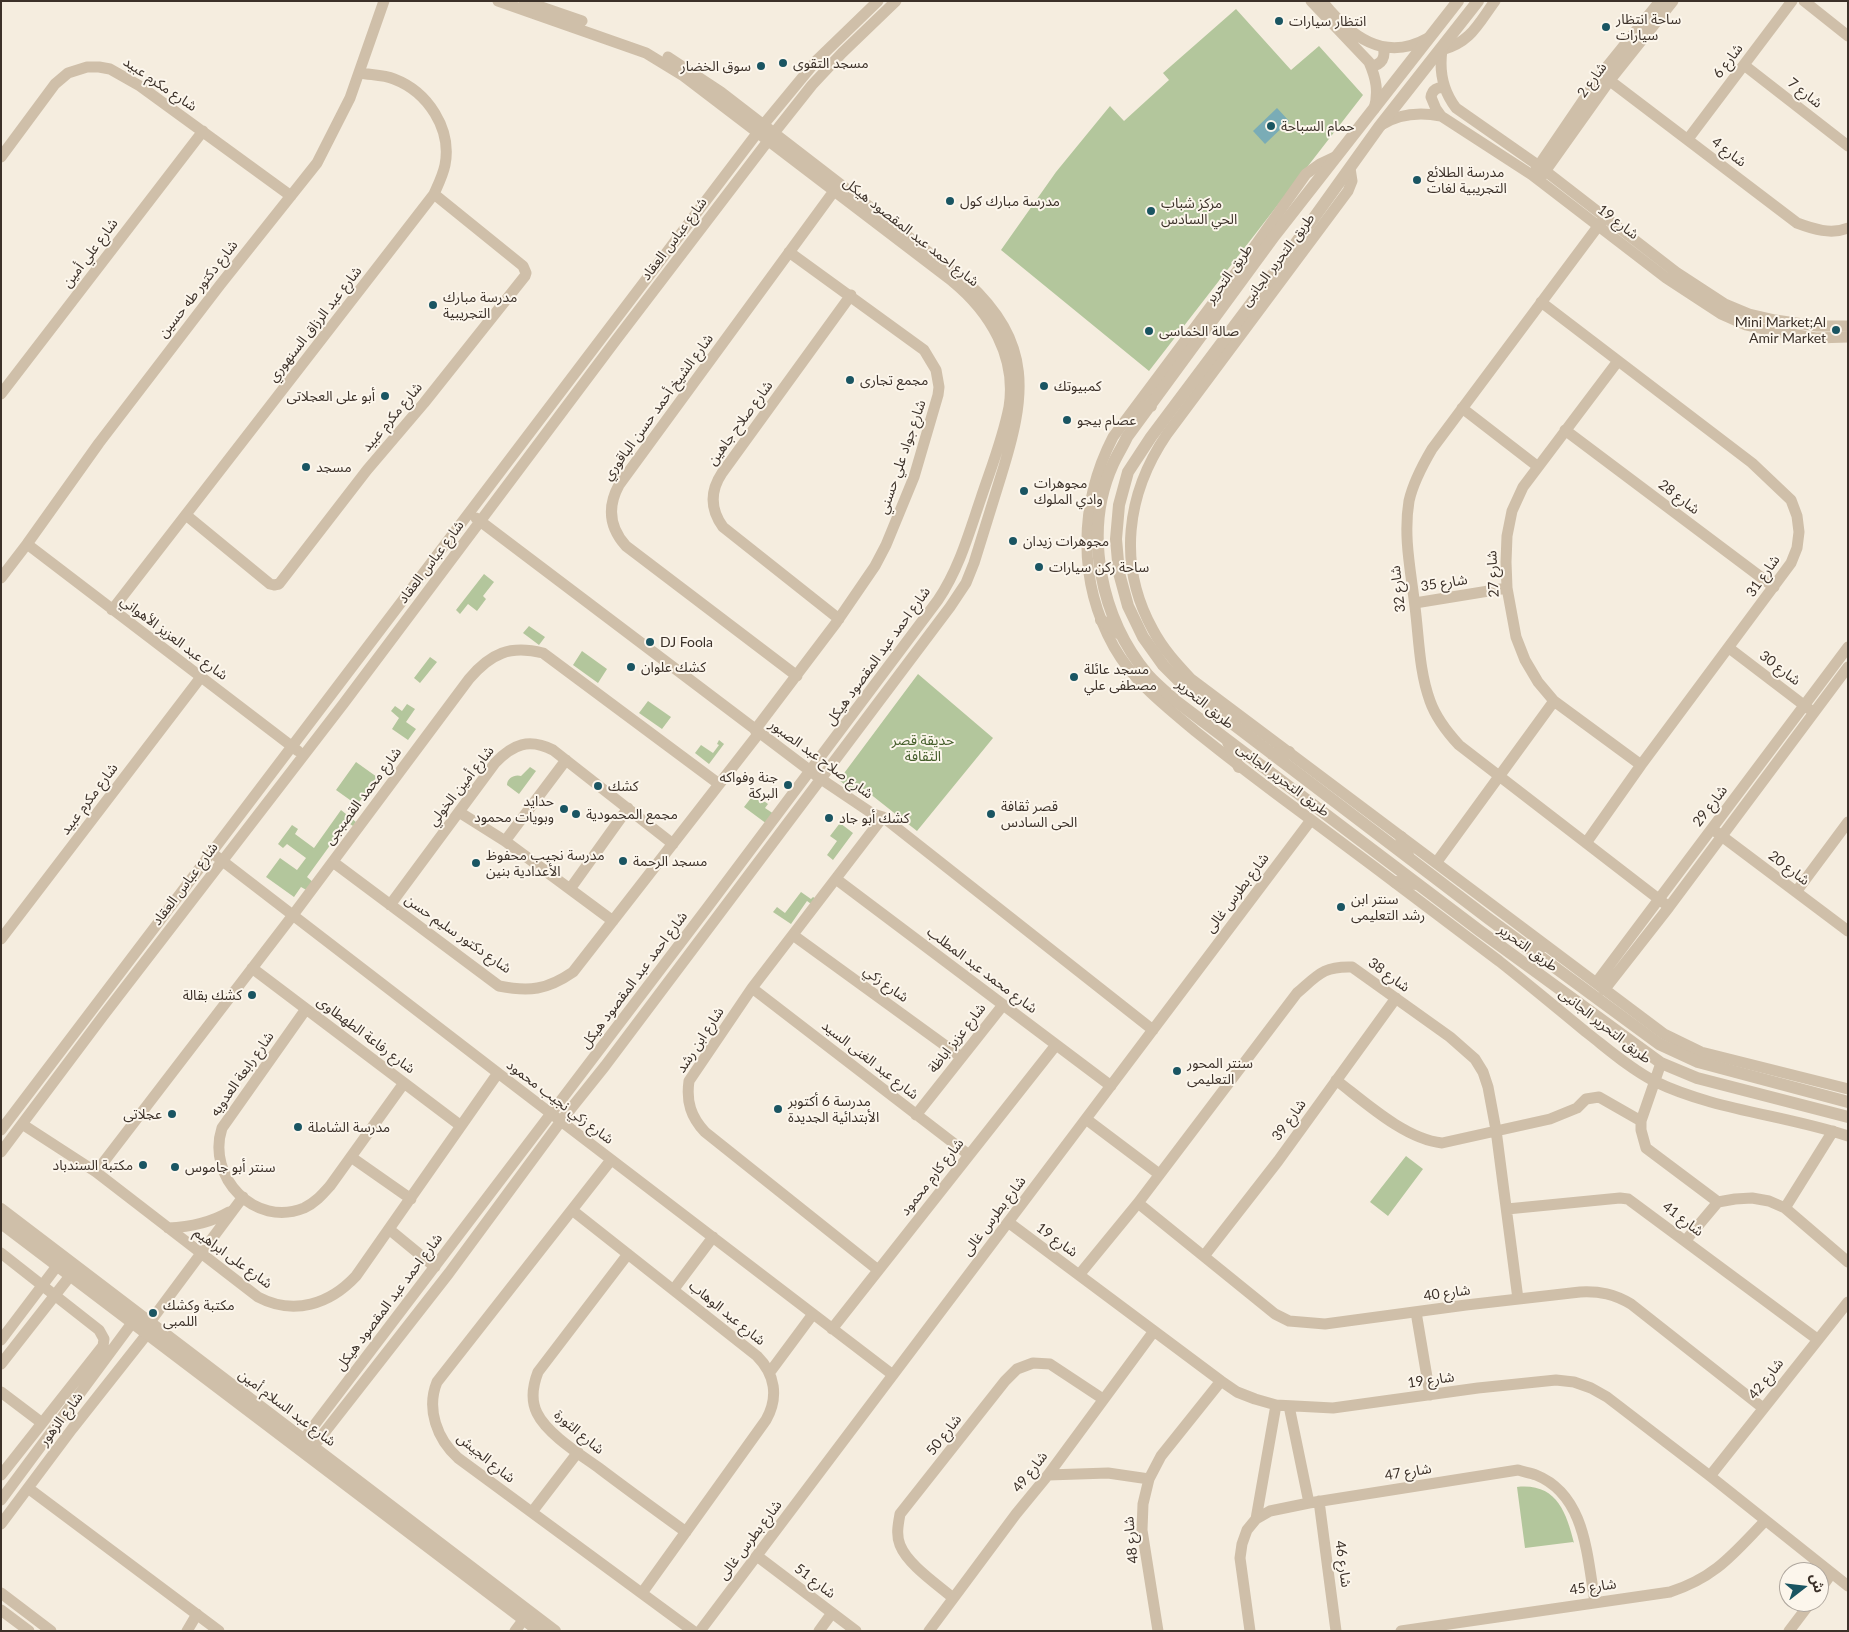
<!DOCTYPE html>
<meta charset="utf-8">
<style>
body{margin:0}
#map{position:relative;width:1849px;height:1632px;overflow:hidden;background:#f5eddf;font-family:Lato,"Noto Sans Arabic",sans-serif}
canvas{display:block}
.frame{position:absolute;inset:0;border:2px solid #3c3129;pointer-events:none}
.north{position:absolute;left:1779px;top:1562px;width:50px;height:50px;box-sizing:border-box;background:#fcf6ec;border:1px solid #afa79e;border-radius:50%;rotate:74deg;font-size:14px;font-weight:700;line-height:20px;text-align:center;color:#3c3129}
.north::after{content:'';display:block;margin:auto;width:18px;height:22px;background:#1a5562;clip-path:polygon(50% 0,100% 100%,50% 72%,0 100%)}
</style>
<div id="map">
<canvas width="1849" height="1632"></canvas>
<div class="frame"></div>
<div class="north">ش</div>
</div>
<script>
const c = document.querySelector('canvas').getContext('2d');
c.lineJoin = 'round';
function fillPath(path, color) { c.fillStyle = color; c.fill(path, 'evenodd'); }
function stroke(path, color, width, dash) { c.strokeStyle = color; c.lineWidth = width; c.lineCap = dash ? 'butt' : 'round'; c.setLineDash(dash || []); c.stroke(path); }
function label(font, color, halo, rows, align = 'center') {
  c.font = font + ' Lato,"Noto Sans Arabic",sans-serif'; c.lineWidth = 4; c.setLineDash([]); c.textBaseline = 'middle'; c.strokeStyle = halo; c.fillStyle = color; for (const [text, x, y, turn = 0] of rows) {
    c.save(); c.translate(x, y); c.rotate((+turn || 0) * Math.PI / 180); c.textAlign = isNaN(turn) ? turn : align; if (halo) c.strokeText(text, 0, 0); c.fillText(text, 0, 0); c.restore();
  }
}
fillPath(new Path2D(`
 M1236,9L1291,70L1319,46L1363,95L1149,371L1001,250L1056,172L1110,106L1124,121L1169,80L1163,73Z
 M484,574L494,582L483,596L486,599L477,611L468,604L460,614L456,610Z
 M529,626L545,637L539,645L523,633Z
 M582,651L607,669L598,683L573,665Z
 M430,657L437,662L420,683L414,678Z
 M918,674L993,738L917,831L869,793C855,795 850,789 839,780Z
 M648,701L671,717L662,729L639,713Z
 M407,704L415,709L406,722L416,729L408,740L392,729L399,718L391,711L395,706L402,711Z
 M719,740L724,744L709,764L695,753L701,745L713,753L719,745L717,744Z
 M356,762L377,777L357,805L336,790Z
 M530,767L536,771L519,794L507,785C507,778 515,774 521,776Z
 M754,794L768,804L765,808L774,814L767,824L744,807Z
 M341,810L356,822L353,826L347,822L307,877L314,883L308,891L301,887L294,897L266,877L280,858L297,870L306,858L287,844L283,848L278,844L292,825L298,829L295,834L314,848Z
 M840,823L853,833L833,860L827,855L837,841L830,836Z
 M801,892L811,899L813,897L818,900L814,906L807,901L791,924L773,912L777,907L785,913Z
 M1406,1156L1423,1169L1388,1216L1370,1202Z
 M1517,1487C1556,1483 1566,1511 1574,1543L1573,1542L1525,1548Z`), '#b3c69c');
fillPath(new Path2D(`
 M1277,108L1289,121L1265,144L1253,131Z`), '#7aacb6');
stroke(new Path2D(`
 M524,1L582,21
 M1311,1L1369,62C1376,78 1379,92 1374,109
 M1322,1C1350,36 1384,63 1428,38
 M1495,1C1478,24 1471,42 1442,50C1439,71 1443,91 1456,108L1539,166L1676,272L1725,304L1749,314L1775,320L1817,326H1848
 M1804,1L1848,36
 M1744,65L1848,146
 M1371,66C1382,65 1386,57 1383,47
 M1601,74L1797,223C1813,229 1831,235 1848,228
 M1441,116L1436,109L1431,97C1432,90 1438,86 1445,88
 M1381,125C1400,113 1420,112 1441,116L1532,175L1666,278L1721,314L1746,325L1772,331L1816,338L1848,337
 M1688,139L1792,1
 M1337,156L1320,164L1306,174L1240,267L1113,437C1079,503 1077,581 1114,647C1134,682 1164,705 1195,731C1230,759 1265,786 1302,813C1368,862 1433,911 1499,961C1528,984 1557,1008 1586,1032C1608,1049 1629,1068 1654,1081C1713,1110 1785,1115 1848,1136
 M1,157L55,84L68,73L87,67H99L110,69L140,86L291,196
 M1350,168L1352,181L1348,191L1167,434C1126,494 1117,565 1153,630C1163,649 1177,664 1191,679L1664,1034L1701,1052L1848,1089
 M1535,171L1601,74L1660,1
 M1541,177L1610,80L1673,1
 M1605,217L1432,449C1422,466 1413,483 1409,501C1403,537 1411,572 1415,607C1419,638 1419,671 1430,701C1436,718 1447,732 1459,745L1669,907
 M1541,302L1752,463L1791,500L1797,516L1799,532L1797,548L1791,563L1641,765L1586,843
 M1618,361L1523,487L1512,511L1507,536L1506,562L1507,588L1516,637L1525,660L1538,682L1554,701L1641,765
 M1,394L203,131
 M1462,408L1537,466
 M1565,430L1774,587
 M186,515L270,584L274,585L279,584L367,470L424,403L525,276L526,273L523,266L434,194
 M476,518L821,779L873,814L883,817L1153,1030
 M27,544L298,751
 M1,578L27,544L99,443L220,285L317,163L350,98L384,1
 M1415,603L1507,588
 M112,610L434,194C438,185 443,175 445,165C452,129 428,92 394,79C384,75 371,75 360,73
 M839,619L723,527C710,509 710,491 722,473L851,295
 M1729,648L1809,709
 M797,676L626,546C609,527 607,507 619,485L834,191
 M755,730L836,623L875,566L886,545L914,477L938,395L939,387L936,370L924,350L789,252
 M459,812L505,841L613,921
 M1715,831L1848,931
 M505,841L566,760
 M216,856L498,1073L893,1375
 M333,862L499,986C529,992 547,990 573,972L759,733
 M1436,863L1554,701
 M836,879L1111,1086
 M570,889L628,808
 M1796,892L1848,822
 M390,905L495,763C513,744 529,738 553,750L673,844
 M793,935L961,1057
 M1,939L201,677
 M252,968L461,1126
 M1596,983L1848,647
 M752,988L969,1155
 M1604,990L1669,907L1848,667
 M306,1009L222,1128C206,1177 255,1228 304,1208C315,1203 322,1195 330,1186L404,1083
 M1661,1063L1641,1121V1130L1646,1148L1718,1202
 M1336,1080C1366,1103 1405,1139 1442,1143L1550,1119L1577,1108L1586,1099L1599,1097L1641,1121
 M916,1115L1003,1005
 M1086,1119L1159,1174
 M22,1124L96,1172L258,1297C294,1316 330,1304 356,1276L498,1073
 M1,1130C254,794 511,461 764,124L816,61L878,1
 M1,1152L103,1016L344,703L616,340L774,133L812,85L842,53L896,1
 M351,1157L411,1199
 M611,1160L437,1382C426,1409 437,1439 458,1458L693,1631
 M96,1172L293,915L469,679C491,653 510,645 543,653L719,784
 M1138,1203L1275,1314L1289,1321L1325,1324L1466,1305L1580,1292C1600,1291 1614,1294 1631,1304L1763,1408
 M1785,1208L1833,1131
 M1507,1209L1620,1198L1628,1199L1817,1339
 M572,1210L757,1356C775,1374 779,1397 766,1420L642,1593
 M1008,1222L1221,1381L1237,1392L1255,1399L1276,1405L1333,1408L1478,1388L1556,1380L1574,1382L1591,1388L1607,1397L1710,1476L1848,1586
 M168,1228C190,1227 210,1223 229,1212
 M390,1230L435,1267
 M1686,1240L1718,1202L1735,1199L1752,1198L1769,1201L1785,1208L1848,1262
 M1,1253L99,1330L104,1339L103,1346L1,1475
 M628,1254L538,1372C533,1385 530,1399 537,1413C547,1434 581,1455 599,1468C628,1490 657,1511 686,1532
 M1204,1256L1278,1161L1396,998
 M878,1270L705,1132C691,1117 686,1102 689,1081L752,988L883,817
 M1079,1275L1138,1203L1297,993C1318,975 1323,966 1352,967L1450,1037L1475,1059L1483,1072L1488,1087L1496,1130L1518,1299
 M674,1289L713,1237
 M1416,1312L1430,1395
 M150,1322L243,1197
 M832,1329L1056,1045
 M1,1340L57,1266
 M1,1364L70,1276
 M770,1372L813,1314
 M1,1392L42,1423
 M1289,1406L1309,1503
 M303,1440L707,908L938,600C959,569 969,533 981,498C991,468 1003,438 1009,407C1017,357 990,312 952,281L682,75L646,53L498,1
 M313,1447L449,1273L561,1121L605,1066L950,607L966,583L974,563C983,534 992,505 1001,476C1026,396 1034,343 966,281L721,92L668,57
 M1048,1475L1108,1473L1149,1479
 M1710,1476L1848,1302
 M28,1488L219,1631
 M1,1500L132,1323
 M1319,1501L1336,1631
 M532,1512L578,1452
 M1256,1519L1276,1405
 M1,1524L72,1429L147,1334
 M757,1556L856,1631
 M1819,1591L1831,1574
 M1,1593L51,1631
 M953,1598C937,1584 908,1565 900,1545C896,1535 898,1525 900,1514L1005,1381L1017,1369L1033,1363L1050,1364L1103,1399
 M1,1610L29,1631
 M187,1631L197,1614
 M515,1631L524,1619
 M700,1631L1311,820
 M819,1631L832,1613
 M929,1631L1016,1514L1048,1475L1154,1331
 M1158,1631L1142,1530L1143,1504L1149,1479L1161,1456L1221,1381
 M1250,1631L1240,1558L1242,1544L1247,1530L1256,1519L1270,1511L1309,1503L1518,1470C1524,1472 1531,1473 1536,1475C1586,1495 1587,1557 1595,1602
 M1401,1631L1670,1592C1716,1577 1733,1554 1765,1521
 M1789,1631L1811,1602`), '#cfbfa9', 11);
stroke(new Path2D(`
 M1458,1L1275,235L1127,437C1123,446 1117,455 1113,464C1082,532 1101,619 1148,675C1156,684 1167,693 1176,701L1480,931L1661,1063L1697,1078L1848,1117
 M1478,1L1379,127L1283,261L1151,437L1128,472L1119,505L1116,539L1119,573L1128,606L1143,637L1163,665L1187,689L1489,919L1659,1044L1698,1062L1848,1102
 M1136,408L1151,406
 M1101,620L1120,634
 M1228,742L1239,767
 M1272,754L1289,752
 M1401,837L1409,858
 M1395,882L1417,884
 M1526,947L1545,946
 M1,1209L555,1631
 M1,1223L539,1631`), '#cfbfa9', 12);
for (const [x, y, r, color] of [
 [1279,21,5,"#1a5562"],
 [1606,27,5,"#1a5562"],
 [783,63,5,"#1a5562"],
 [761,66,5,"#1a5562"],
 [1271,126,5,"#1a5562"],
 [1417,180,5,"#1a5562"],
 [950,201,5,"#1a5562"],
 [1151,211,5,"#1a5562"],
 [433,305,5,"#1a5562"],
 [1836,330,5,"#1a5562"],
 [1149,331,5,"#1a5562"],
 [850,380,5,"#1a5562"],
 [1044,386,5,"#1a5562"],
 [385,396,5,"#1a5562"],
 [1067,420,5,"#1a5562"],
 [306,467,5,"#1a5562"],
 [1024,491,5,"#1a5562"],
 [1013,541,5,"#1a5562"],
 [1039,567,5,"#1a5562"],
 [650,642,5,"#1a5562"],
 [631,667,5,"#1a5562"],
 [1074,677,5,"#1a5562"],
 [788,785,5,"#1a5562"],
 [598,786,5,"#1a5562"],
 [564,809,5,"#1a5562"],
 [576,814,5,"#1a5562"],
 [991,814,5,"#1a5562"],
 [829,818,5,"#1a5562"],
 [623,861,5,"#1a5562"],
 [476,863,5,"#1a5562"],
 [1341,907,5,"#1a5562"],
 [252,995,5,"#1a5562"],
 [1177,1071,5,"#1a5562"],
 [778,1109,5,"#1a5562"],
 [172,1114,5,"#1a5562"],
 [298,1127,5,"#1a5562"],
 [143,1165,5,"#1a5562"],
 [175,1167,5,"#1a5562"],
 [153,1313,5,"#1a5562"]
]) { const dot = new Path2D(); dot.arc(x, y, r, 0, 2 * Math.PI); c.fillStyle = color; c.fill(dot); stroke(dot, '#fcf6ec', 2); }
label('14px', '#3c3129', '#fcf6ec', [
 ["ساحة انتظار",1616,19],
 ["سيارات",1616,35],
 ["انتظار سيارات",1289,21],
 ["مسجد التقوى",793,63],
 ["سوق الخضار",751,66,"right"],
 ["حمام السباحة",1281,126],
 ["مدرسة الطلائع",1427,172],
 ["التجريبية لغات",1427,188],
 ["مدرسة مبارك كول",960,201],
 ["مركز شباب",1161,203],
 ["الحي السادس",1161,219],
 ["مدرسة مبارك",443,297],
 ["التجريبية",443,313],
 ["Mini Market;Al",1826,322,"right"],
 ["Amir Market",1826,338,"right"],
 ["صالة الخماسى",1159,331],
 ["مجمع تجارى",860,380],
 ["كمبيوتك",1054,386],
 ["أبو على العجلاتى",375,396,"right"],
 ["عصام بيجو",1077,420],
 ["مسجد",316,467],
 ["مجوهرات",1034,483],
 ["وادي الملوك",1034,499],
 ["مجوهرات زيدان",1023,541],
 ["ساحة ركن سيارات",1049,567],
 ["DJ Foola",660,642],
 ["كشك علوان",641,667],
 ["مسجد عائلة",1084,669],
 ["مصطفى علي",1084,685],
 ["جنة وفواكه",778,777,"right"],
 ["البركة",778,793,"right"],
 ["كشك",608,786],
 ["حدايد",554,801,"right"],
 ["وبويات محمود",554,817,"right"],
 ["قصر ثقافة",1001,806],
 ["الحى السادس",1001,822],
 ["مجمع المحمودية",586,814],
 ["كشك أبو جاد",839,818],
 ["مدرسة نجيب محفوظ",486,855],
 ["الأعدادية بنين",486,871],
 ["مسجد الرحمة",633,861],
 ["سنتر ابن",1351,899],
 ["رشد التعليمى",1351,915],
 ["كشك بقالة",242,995,"right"],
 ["سنتر المحور",1187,1063],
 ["التعليمى",1187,1079],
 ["مدرسة 6 أكتوبر",788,1101],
 ["الأبتدائية الجديدة",788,1117],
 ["عجلاتى",162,1114,"right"],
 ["مدرسة الشاملة",308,1127],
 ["مكتبة السندباد",133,1165,"right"],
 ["سنتر أبو جاموس",185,1167],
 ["مكتبة وكشك",163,1305],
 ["اللمبى",163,1321]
], 'left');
label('14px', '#3c3129', '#fcf6ec', [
 ["شارع 6",1728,61,-53],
 ["شارع 2",1592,80,-54],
 ["شارع مكرم عبيد",160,84,34],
 ["شارع 7",1805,93,38],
 ["شارع 4",1729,152,37],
 ["شارع 19",1618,222,37],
 ["شارع احمد عبد المقصود هيكل",911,232,38],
 ["شارع عباس العقاد",674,239,-53],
 ["شارع علي أمين",90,253,-53],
 ["طريق التحرير الجانبى",1278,260,-53],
 ["طريق التحرير",1229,274,-54],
 ["شارع دكتور طه حسين",198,289,-52],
 ["شارع عبد الرزاق السنهوري",315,324,-52],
 ["شارع الشيخ أحمد حسن الباقوري",658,407,-54],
 ["شارع مكرم عبيد",392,417,-50],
 ["شارع صلاح جاهين",740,423,-54],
 ["شارع جواد علي حسني",902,457,-71],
 ["شارع 28",1679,497,37],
 ["شارع عباس العقاد",431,562,-53],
 ["شارع 27",1493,574,-93],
 ["شارع 31",1763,576,-55],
 ["شارع 35",1444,583,-9],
 ["شارع 32",1398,589,-97],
 ["شارع عبد العزيز الأهواني",174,638,37],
 ["شارع احمد عبد المقصود هيكل",878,656,-54],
 ["شارع 30",1780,668,37],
 ["طريق التحرير",1205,704,39],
 ["شارع صلاح عبد الصبور",821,759,36],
 ["طريق التحرير الجانبى",1283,780,37],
 ["شارع أمين الخولي",461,786,-52],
 ["شارع محمد القصبجى",363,796,-53],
 ["شارع مكرم عبيد",89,799,-53],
 ["شارع 29",1710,806,-53],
 ["شارع 20",1789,868,37],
 ["شارع عباس العقاد",185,884,-53],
 ["شارع بطرس غالى",1237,893,-53],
 ["شارع دكتور سليم حسن",458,934,35],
 ["طريق التحرير",1528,948,36],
 ["شارع محمد عبد المطلب",982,970,37],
 ["شارع 38",1389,975,36],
 ["شارع احمد عبد المقصود هيكل",634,980,-53],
 ["شارع زكي",886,984,36],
 ["طريق التحرير الجانبى",1605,1026,38],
 ["شارع رفاعة الطهطاوى",366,1035,37],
 ["شارع عزيز اباظة",957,1038,-52],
 ["شارع ابن رشد",700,1040,-57],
 ["شارع عبد الغنى السيد",870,1060,38],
 ["شارع رابعة العدويه",242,1074,-55],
 ["شارع زكي نجيب محمود",560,1102,37],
 ["شارع 39",1289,1120,-54],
 ["شارع كارم محمود",932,1177,-52],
 ["شارع بطرس غالى",994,1216,-53],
 ["شارع 41",1683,1219,37],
 ["شارع 19",1057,1240,36],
 ["شارع على ابراهيم",233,1258,36],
 ["شارع 40",1447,1293,-8],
 ["شارع احمد عبد المقصود هيكل",389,1302,-53],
 ["شارع عبد الوهاب",727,1313,39],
 ["شارع 42",1766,1379,-52],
 ["شارع 19",1431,1380,-8],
 ["شارع عبد السلام أمين",287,1408,37],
 ["شارع الزهور",61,1419,-53],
 ["شارع الثورة",579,1432,40],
 ["شارع 50",944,1435,-52],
 ["شارع الجيش",486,1458,39],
 ["شارع 49",1030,1472,-52],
 ["شارع 47",1408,1472,-9],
 ["شارع بطرس غالى",750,1540,-53],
 ["شارع 48",1131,1540,-96],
 ["شارع 46",1343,1564,82],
 ["شارع 51",815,1581,37],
 ["شارع 45",1593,1587,-8]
]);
label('14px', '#445d2a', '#fcf6ec', [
 ["حديقة قصر",923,740],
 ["الثقافة",923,756]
]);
</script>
